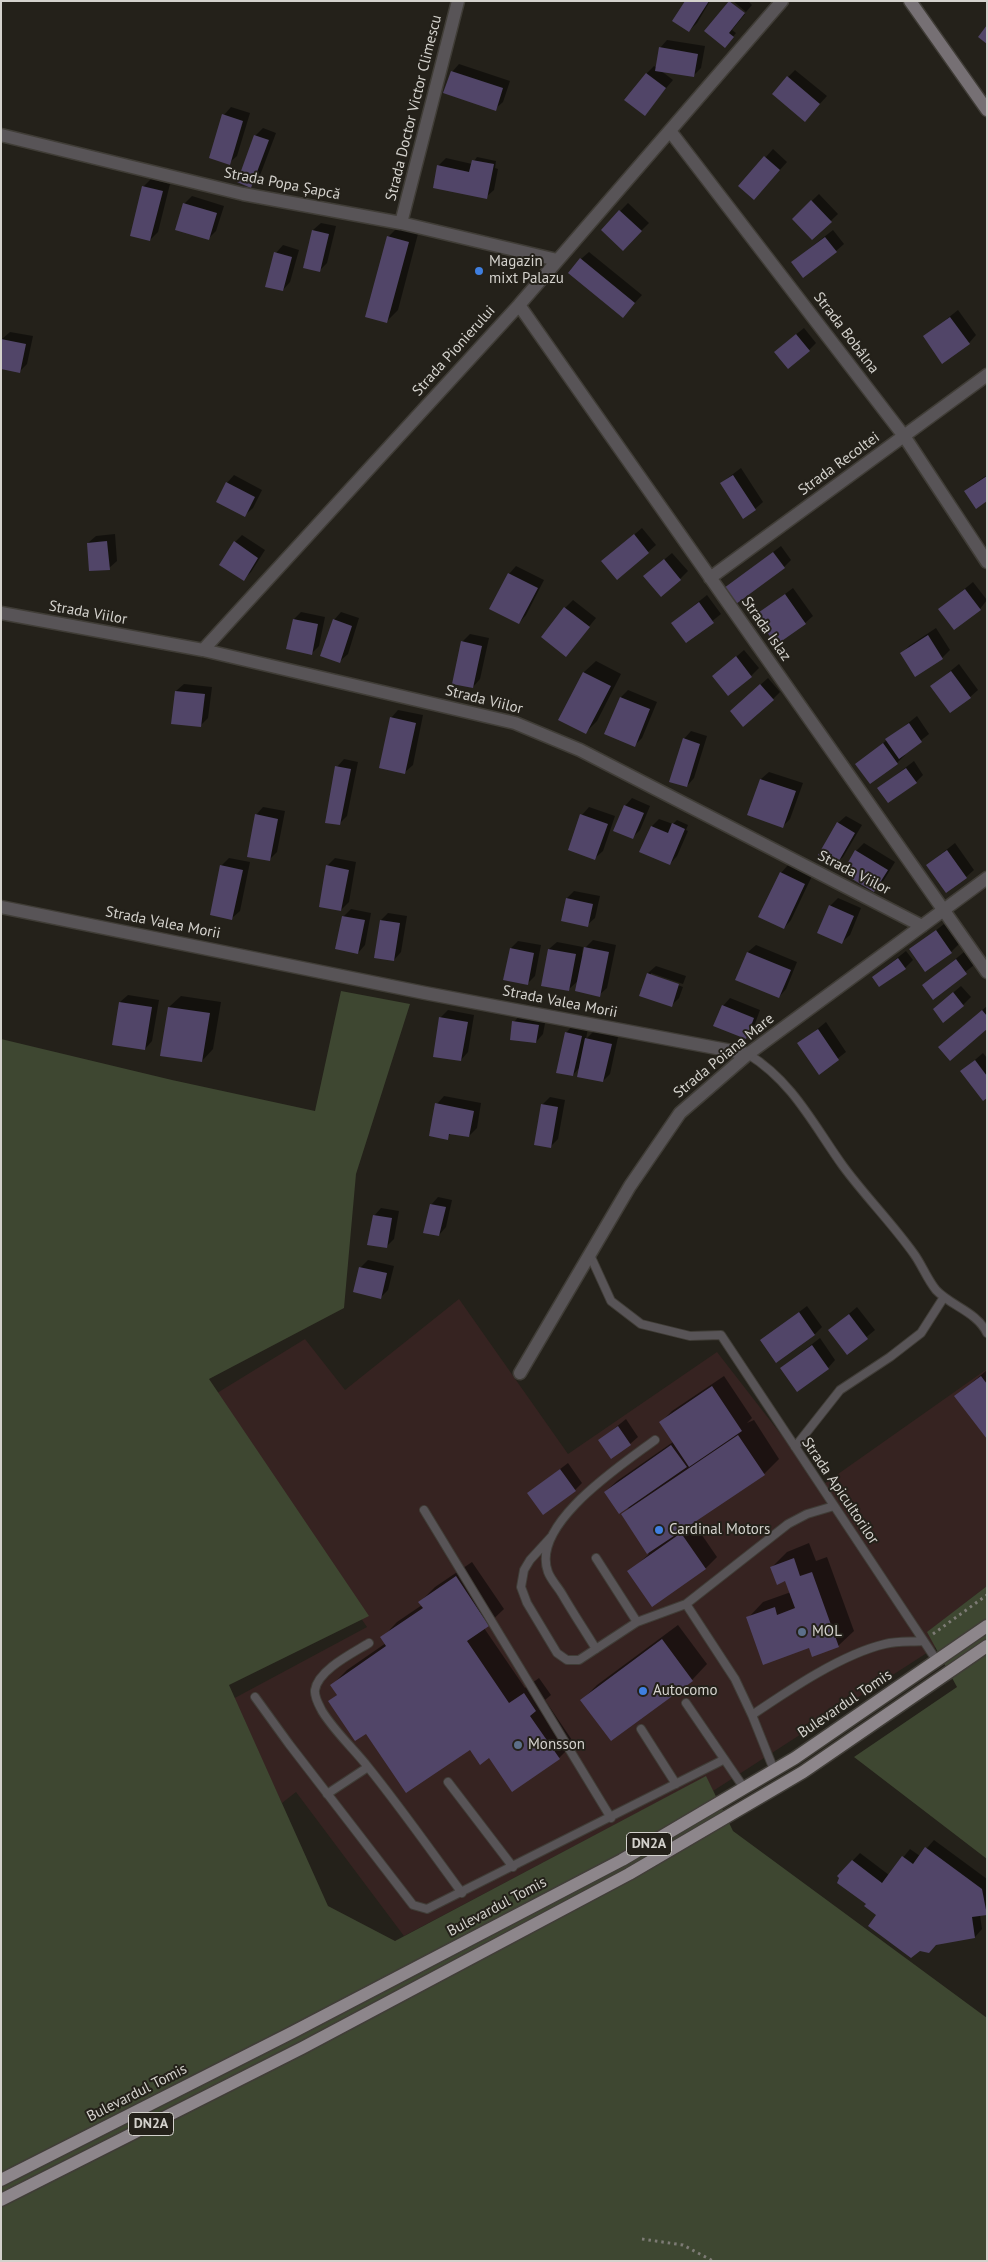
<!DOCTYPE html>
<meta charset="utf-8">
<style>
body{margin:0}
#map{position:relative;width:988px;height:2262px;overflow:hidden;background:#24211a;font-family:"PT Sans",sans-serif}
canvas{display:block}
.frame{position:absolute;inset:0;border:2px solid #d4d2cd;pointer-events:none}
</style>
<div id="map">
<canvas width="988" height="2262"></canvas>
<div class="frame"></div>
</div>
<script>
const c = document.querySelector('canvas').getContext('2d');
c.lineJoin = 'round';
function fillPath(path, color) { c.fillStyle = color; c.fill(path, 'evenodd'); }
function stroke(path, color, width, dash) { c.strokeStyle = color; c.lineWidth = width; c.lineCap = dash ? 'butt' : 'round'; c.setLineDash(dash || []); c.stroke(path); }
function label(font, color, halo, rows, align = 'center') {
  c.font = font + ' "PT Sans",sans-serif'; c.lineWidth = 4; c.setLineDash([]); c.textBaseline = 'middle'; c.strokeStyle = halo; c.fillStyle = color; for (const [text, x, y, turn = 0] of rows) {
    c.save(); c.translate(x, y); c.rotate((+turn || 0) * Math.PI / 180); c.textAlign = isNaN(turn) ? turn : align; if (halo) c.strokeText(text, 0, 0); c.fillText(text, 0, 0); c.restore();
  }
}
fillPath(new Path2D(`
 M459,1299L568,1454L717,1352L821,1486L987,1369V1586L928,1632L936,1647L713,1791L705,1777L404,1936L296,1792L282,1803L231,1700L367,1627L209,1398L305,1339L345,1390Z`), '#362321');
fillPath(new Path2D(`
 M341,991L410,1004L356,1174L344,1308L209,1379L369,1616L229,1685L328,1906L395,1941L706,1776L733,1831L987,2018V2261H1V1039L172,1080L315,1111Z
 M987,1586V1859L854,1757L957,1687L927,1632Z`), '#3e4731');
fillPath(new Path2D(`
 M686,1H710L697,23L689,31Z
 M733,1H748L752,5L746,12Z
 M730,2L745,14L732,30L736,33L728,43Z
 M667,40L705,46L701,68L694,75L660,70L673,80L644,114L626,100L647,73L654,66L657,68L660,48Z
 M459,64L510,81L503,102L495,109L452,72Z
 M795,70L827,96L805,120L788,77Z
 M231,107L250,113L237,156L229,163L224,115Z
 M263,128L276,133L259,178L251,186L255,136Z
 M773,149L787,162L761,191L740,186Z
 M477,157L496,161L495,168L498,169L494,190L486,197L438,166L446,158L472,164Z
 M151,179L170,184L158,232L150,240L143,187Z
 M819,194L838,214L812,239L793,219Z
 M192,196L224,206L216,231L208,239L184,204Z
 M628,203L649,223L623,249L602,230Z
 M321,223L336,226L327,263L320,270L313,230Z
 M400,225L419,230L398,310L387,321L388,237Z
 M833,230L844,244L836,251L792,262Z
 M283,245L299,250L290,282L283,290L276,253Z
 M589,252L642,295L630,308L581,259Z
 M958,310L976,335L969,343L924,337Z
 M804,328L816,343L809,350L784,344Z
 M10,332L33,336L27,364L20,371L1,345L2,339Z
 M741,468L763,502L755,509L721,483Z
 M234,475L262,490L253,508L245,515L227,483Z
 M987,475V500L966,492L974,484Z
 M642,528L656,545L648,552L611,554Z
 M115,534L117,561L109,568L88,543L96,536Z
 M242,535L265,550L251,572L244,579L235,542Z
 M781,546L791,560L784,567L726,588Z
 M672,553L688,571L680,579L653,569Z
 M516,566L544,580L526,615L519,623L509,574Z
 M973,582L987,600L980,609H940Z
 M793,588L813,616L805,623L757,615Z
 M707,595L721,614L686,642L672,623Z
 M573,600L596,618L566,655L565,608Z
 M301,612L325,617L319,646L312,653L294,619Z
 M341,612L359,618L348,654L340,661L334,620Z
 M936,628L950,650L942,658L902,653L909,646Z
 M470,634L489,638L480,679L473,687L462,642Z
 M744,650L759,668L751,676H714Z
 M596,661L621,674L597,721L586,732L560,719L584,672Z
 M959,664L978,690L970,697L932,686Z
 M768,678L780,692L773,699L739,704Z
 M184,684L212,687L208,718L200,726L176,691Z
 M628,690L657,702L642,738L634,746L621,697Z
 M398,710L423,715L413,765L405,772L391,718Z
 M917,716L929,734L904,754L905,755L897,763L870,783L857,764Z
 M691,731L707,736L694,778L687,786L684,739Z
 M344,759L358,762L347,816L339,824L337,767Z
 M914,761L923,775L916,782L879,788Z
 M769,772L803,783L790,819L783,826L749,815L761,779Z
 M632,798L650,806L640,830L633,837L625,806Z
 M263,807L285,811L277,852L269,860L256,815Z
 M589,807L615,816L603,851L595,858L582,815Z
 M846,816L862,825L843,857L835,864L838,823Z
 M659,819L673,824L677,820L688,825L686,830L688,831L677,856L670,864L652,826Z
 M864,843L895,862L882,883L874,891L856,851Z
 M955,843L974,870L966,877L927,865Z
 M229,858L250,862L240,911L232,918L221,866Z
 M335,858L356,862L349,902L341,910L327,866Z
 M788,865L812,876L791,920L784,928L781,873Z
 M574,891L600,896L595,918L587,925L567,898Z
 M838,898L861,908L850,935L842,942L830,906Z
 M351,909L371,913L365,945L358,953L343,917Z
 M388,913L407,916L401,952L394,960L381,920Z
 M944,924L959,944L951,952L911,950Z
 M593,940L616,945L607,988L599,995L579,980L569,989L549,949L557,942L583,947L582,955H584L585,948Z
 M518,941L541,945L535,976L527,984L511,948Z
 M756,945L797,962L786,989L779,997L748,952Z
 M906,951L913,960L905,968L873,977Z
 M964,952L974,965L933,998L924,985Z
 M656,966L686,976L683,984L651,973V975L683,987L679,998L671,1006L648,973Z
 M961,986L971,997L963,1005L942,1002Z
 M128,995L159,1000L152,1041L145,1049L120,1002Z
 M181,996L221,1002L213,1049L202,1061L169,1007Z
 M730,998L760,1010L753,1029L745,1037L723,1006Z
 M987,1006V1028L947,1040Z
 M448,1010L474,1015L468,1052L461,1060L440,1018Z
 M521,1014L546,1018L543,1034L536,1042L514,1022Z
 M826,1022L846,1052L819,1073L799,1044Z
 M573,1025L588,1028L586,1039L594,1031L618,1037L610,1074L603,1081L580,1067L573,1075L566,1033Z
 M983,1053L987,1058V1097L962,1071Z
 M444,1096L481,1103L477,1128L469,1136L451,1133L447,1138L437,1104Z
 M550,1097L565,1100L558,1139L551,1146L542,1105Z
 M438,1197L452,1200L446,1227L439,1235L431,1205Z
 M381,1208L399,1211L394,1239L386,1247L374,1216Z
 M368,1260L394,1266L388,1290L381,1297L360,1268Z
 M807,1306L822,1327L815,1334L761,1341Z
 M857,1307L875,1330L847,1353L830,1330Z
 M820,1338L835,1360L828,1368H781Z
 M987,1370V1437L956,1396Z
 M724,1376L752,1418L747,1423L754,1420L779,1459L764,1474L693,1522L717,1557L706,1568L652,1606L629,1572L649,1554L622,1515L629,1508L605,1492L617,1481L673,1442L660,1423L672,1411Z
 M626,1419L638,1437L630,1444L600,1440Z
 M568,1463L582,1483L575,1490L529,1493Z
 M809,1543L816,1561L827,1557L854,1631L838,1646H810L748,1618L763,1602L791,1592L786,1580L772,1567L787,1552Z
 M472,1562L504,1609L484,1628L525,1688L539,1678L551,1695L545,1700L574,1743L559,1758L490,1756L470,1748L366,1732L330,1701L338,1694L332,1685L347,1670L386,1643L382,1638L397,1622L422,1605L420,1602L435,1587Z
 M678,1625L707,1664L692,1680L582,1700L597,1685Z
 M934,1840L987,1879V1913L980,1915L982,1929L975,1937L878,1915L838,1876L860,1853L889,1875L910,1849L920,1856Z`), '#0007');
fillPath(new Path2D(`
 M685,1H709L689,32L672,21Z
 M729,1L745,13L729,33L734,37L725,48L704,31Z
 M987,25V44L978,37Z
 M659,47L698,54L694,77L655,71Z
 M451,71L503,88L496,111L443,93Z
 M646,73L666,88L645,116L624,100Z
 M787,76L820,104L805,122L772,94Z
 M222,114L243,121L230,165L209,158Z
 M254,135L269,140L251,188L237,182Z
 M764,156L780,170L754,200L738,186Z
 M472,160L494,164L487,199L433,188L437,165L469,172Z
 M142,186L163,191L150,241L130,236Z
 M811,200L832,222L812,240L792,219Z
 M183,203L217,213L209,240L175,230Z
 M619,210L642,231L623,251L601,230Z
 M312,230L329,234L320,272L303,268Z
 M387,236L409,242L387,323L365,317Z
 M825,237L837,252L803,278L791,262Z
 M274,252L292,257L283,291L265,287Z
 M580,258L635,303L623,318L568,273Z
 M950,317L970,344L942,364L923,336Z
 M796,334L810,351L788,369L774,352Z
 M1,339L26,344L20,373L1,369Z
 M733,475L756,510L743,519L720,483Z
 M987,476V501L976,509L964,491Z
 M226,482L255,497L245,517L216,502Z
 M634,534L649,553L617,580L601,561Z
 M107,541L110,570L89,571L87,543Z
 M234,541L258,558L244,581L219,565Z
 M773,552L785,568L736,604L724,588Z
 M664,559L681,580L661,597L643,576Z
 M508,573L538,588L519,624L489,609Z
 M965,589L981,610L954,630L938,609Z
 M785,594L806,624L776,645L755,615Z
 M699,602L714,623L686,643L671,623Z
 M564,607L590,627L566,657L541,637Z
 M293,619L318,624L312,655L286,649Z
 M333,619L352,626L340,663L320,656Z
 M928,635L943,659L915,677L900,653Z
 M461,641L482,646L473,688L452,684Z
 M736,656L752,677L728,696L712,676Z
 M951,671L971,698L950,713L930,686Z
 M583,672L611,686L586,734L558,720Z
 M760,684L774,700L743,727L730,711Z
 M175,691L205,694L201,727L171,724Z
 M620,697L650,709L635,747L604,734Z
 M390,717L416,723L405,774L379,768Z
 M909,723L922,742L899,759L885,739Z
 M683,738L700,744L687,787L669,782Z
 M883,743L898,764L870,784L855,764Z
 M335,766L351,769L340,825L325,823Z
 M906,768L917,783L888,803L877,788Z
 M760,779L796,791L783,828L747,815Z
 M624,805L644,813L633,839L613,831Z
 M255,814L278,819L270,861L247,857Z
 M580,814L608,824L595,860L568,850Z
 M837,822L855,833L836,866L818,855Z
 M672,823L685,829L670,865L639,852L651,826L668,833Z
 M855,850L888,870L874,892L842,873Z
 M947,850L967,878L946,893L926,865Z
 M220,865L243,870L232,920L210,915Z
 M326,865L349,870L341,911L319,907Z
 M780,872L805,884L784,929L758,917Z
 M566,898L593,904L588,927L561,921Z
 M829,905L854,916L842,944L817,933Z
 M342,916L365,920L358,954L335,949Z
 M380,920L400,923L394,961L374,958Z
 M936,930L952,953L925,972L909,949Z
 M584,947L609,952L600,997L575,991Z
 M510,948L534,953L528,985L503,980Z
 M548,949L576,954L569,991L541,986Z
 M747,952L791,970L779,998L735,980Z
 M898,958L906,969L879,987L872,977Z
 M956,959L967,974L933,1000L922,985Z
 M647,973L679,984L672,1007L639,996Z
 M953,992L964,1006L943,1023L933,1009Z
 M119,1002L152,1007L145,1050L112,1045Z
 M722,1005L754,1018L746,1039L713,1026Z
 M168,1007L210,1013L202,1062L160,1056Z
 M982,1010L987,1016V1029L950,1061L938,1047Z
 M439,1017L468,1022L461,1061L433,1057Z
 M512,1021L539,1025L536,1043L510,1040Z
 M818,1029L839,1060L819,1075L797,1043Z
 M565,1032L582,1036L573,1076L556,1073Z
 M585,1038L612,1044L603,1082L577,1077Z
 M975,1060L987,1076V1098L983,1101L960,1071Z
 M435,1103L474,1111L469,1137L449,1134L448,1140L429,1136Z
 M541,1104L558,1107L551,1148L534,1145Z
 M430,1204L446,1207L439,1236L423,1233Z
 M373,1215L392,1218L387,1248L367,1245Z
 M359,1267L387,1273L381,1299L353,1292Z
 M799,1312L815,1335L776,1363L760,1340Z
 M849,1314L868,1339L847,1355L828,1330Z
 M812,1345L829,1369L797,1392L780,1368Z
 M981,1376L987,1384V1439L954,1396Z
 M712,1386L742,1431L689,1467L659,1422Z
 M618,1426L631,1445L611,1459L598,1440Z
 M738,1435L765,1475L647,1554L621,1514Z
 M671,1445L687,1467L619,1514L604,1492Z
 M560,1469L576,1491L543,1515L527,1493Z
 M681,1533L706,1569L652,1607L627,1571Z
 M794,1558L800,1576L812,1572L839,1647L812,1657L809,1648L763,1665L746,1617L775,1607L777,1615L795,1608L785,1581L777,1585L770,1567Z
 M456,1576L489,1626L467,1641L509,1703L524,1693L536,1711L530,1716L560,1759L512,1792L489,1758L480,1765L470,1750L406,1793L366,1734L355,1741L328,1701L337,1695L330,1685L386,1646L380,1637L423,1608L418,1602Z
 M662,1639L693,1681L611,1741L580,1700Z
 M925,1847L982,1889L987,1915L972,1917L975,1938L936,1945L929,1953L920,1951L911,1958L868,1926L876,1915L864,1906L866,1904L837,1883L839,1878L837,1876L852,1860L882,1883L902,1856L913,1864Z`), '#514568');
const lane = new Path2D(`
 M748,1054C793,1082 813,1124 843,1166C865,1196 892,1223 914,1254C922,1265 927,1279 936,1290C951,1306 977,1312 987,1333
 M590,1255L611,1301L641,1324L690,1336L721,1335L937,1661
 M795,1447L840,1390L890,1357L921,1333L944,1297
 M424,1510L611,1818
 M551,1537L530,1560L524,1570L521,1587L527,1603L557,1653L567,1660H579L637,1622L686,1604L788,1524L807,1514L834,1506
 M596,1558L637,1622
 M686,1604L735,1679L752,1715L774,1770
 M369,1643C353,1653 318,1670 315,1690C314,1697 319,1705 322,1711C335,1732 353,1748 368,1767C401,1808 431,1851 462,1893
 M596,1649C585,1631 573,1613 562,1594C558,1587 551,1580 548,1572C530,1524 623,1464 655,1440
 M255,1697L289,1744L413,1905L427,1909L723,1760
 M686,1703L744,1788
 M752,1715C789,1690 842,1654 885,1644C897,1641 911,1642 923,1641
 M641,1729L676,1784
 M448,1782L513,1867
 M327,1794L368,1767`);
const street = new Path2D(`
 M670,131L904,436L987,562
 M1,135L243,194L401,223L557,260
 M401,223L458,1
 M519,305L987,972
 M710,578L987,375
 M1,613L203,650L515,723L580,750L922,926
 M203,650L519,305L782,1
 M1,907L425,993L748,1054
 M520,1373L630,1186L680,1113L748,1054L987,878`);
const secondary = new Path2D(`
 M910,1L987,110`);
const primary = new Path2D(`
 M1,2180L293,2032L622,1860L795,1758L987,1626
 M1,2200L302,2048L629,1874L803,1772L987,1646`);
stroke(lane, '#403d37', 10);
stroke(street, '#403d37', 15);
stroke(secondary, '#403d37', 15);
stroke(primary, '#403d37', 15);
stroke(new Path2D(`
 M933,1634L987,1595
 M642,2239L683,2245L713,2261`), '#7d7b75', 3, [2.5, 4]);
stroke(lane, '#585457', 8);
stroke(street, '#585457', 12);
stroke(secondary, '#767074', 12);
stroke(primary, '#8d868b', 12);
for (const [x, y, r, color] of [
 [479,271,5,"#3f7fe0"],
 [659,1530,5,"#3f7fe0"],
 [802,1632,5,"#5c6f8a"],
 [643,1691,5,"#3f7fe0"],
 [518,1745,5,"#5c6f8a"]
]) { const dot = new Path2D(); dot.arc(x, y, r, 0, 2 * Math.PI); c.fillStyle = color; c.fill(dot); stroke(dot, '#24211a', 2); }
for (const [x, y, w] of [
 [649,1844,45],
 [151,2124,45]
]) { const box = new Path2D(); box.roundRect(x - w / 2, y - 11.5, w, 23, 4); c.fillStyle = '#24211a'; c.fill(box); stroke(box, '#d4d2cd', 1); }
label('bold 14px', '#d4d2cd', null, [
 ["DN2A",649,1844],
 ["DN2A",151,2124]
]);
label('15px', '#d4d2cd', '#24211a', [
 ["Strada Doctor Victor Climescu",414,108,-76],
 ["Strada Popa Șapcă",282,184,11],
 ["Strada Bobâlna",846,333,53],
 ["Strada Pionierului",454,351,-48],
 ["Strada Recoltei",839,464,-36],
 ["Strada Viilor",88,613,10],
 ["Strada Islaz",766,629,55],
 ["Strada Viilor",484,700,14],
 ["Strada Viilor",854,873,27],
 ["Strada Valea Morii",163,923,11],
 ["Strada Valea Morii",560,1002,11],
 ["Strada Poiana Mare",724,1056,-39],
 ["Strada Apicultorilor",840,1491,56],
 ["Bulevardul Tomis",845,1704,-34],
 ["Bulevardul Tomis",497,1907,-28],
 ["Bulevardul Tomis",137,2093,-27]
]);
label('15px', '#d4d2cd', '#24211a', [
 ["Magazin",489,262],
 ["mixt Palazu",489,279],
 ["Cardinal Motors",669,1530],
 ["MOL",812,1632],
 ["Autocomo",653,1691],
 ["Monsson",528,1745]
], 'left');
</script>
